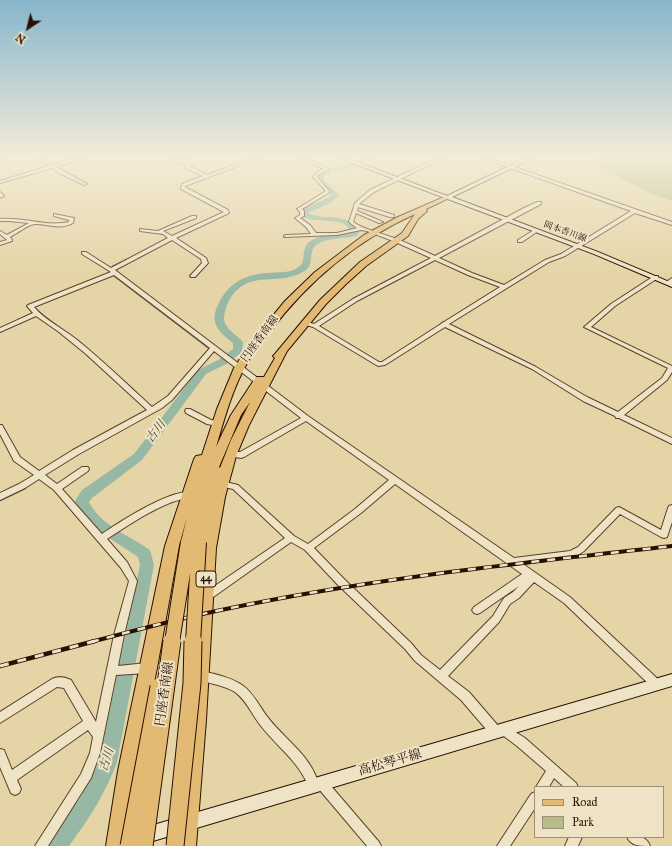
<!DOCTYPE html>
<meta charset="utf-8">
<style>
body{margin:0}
#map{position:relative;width:672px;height:846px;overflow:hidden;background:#e5d4a6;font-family:"IM FELL Great Primer",serif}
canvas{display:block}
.legend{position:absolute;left:534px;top:786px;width:130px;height:52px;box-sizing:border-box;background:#eee3c5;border:1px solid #a08f77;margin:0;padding:5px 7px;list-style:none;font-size:12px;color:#2a1002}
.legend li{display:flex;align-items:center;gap:8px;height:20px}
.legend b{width:20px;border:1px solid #a08f77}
.north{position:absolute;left:8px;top:8px;width:40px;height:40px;-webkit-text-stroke:3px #eee3c5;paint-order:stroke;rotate:215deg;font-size:11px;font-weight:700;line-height:16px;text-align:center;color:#2a1002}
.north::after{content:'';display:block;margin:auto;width:14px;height:18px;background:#2a1002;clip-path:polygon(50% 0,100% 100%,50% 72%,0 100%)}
</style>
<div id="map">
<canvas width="672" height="846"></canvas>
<ul class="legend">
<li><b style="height:5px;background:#e2ba73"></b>Road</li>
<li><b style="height:11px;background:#b6bc86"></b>Park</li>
</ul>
<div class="north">N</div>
</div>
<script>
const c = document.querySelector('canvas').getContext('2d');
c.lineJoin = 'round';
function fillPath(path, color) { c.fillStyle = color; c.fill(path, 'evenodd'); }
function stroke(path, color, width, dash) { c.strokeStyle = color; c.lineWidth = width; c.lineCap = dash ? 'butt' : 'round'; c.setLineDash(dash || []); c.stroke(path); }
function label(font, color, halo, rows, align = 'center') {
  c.font = font + ' "IM FELL Great Primer","Noto Serif JP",serif'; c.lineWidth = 4; c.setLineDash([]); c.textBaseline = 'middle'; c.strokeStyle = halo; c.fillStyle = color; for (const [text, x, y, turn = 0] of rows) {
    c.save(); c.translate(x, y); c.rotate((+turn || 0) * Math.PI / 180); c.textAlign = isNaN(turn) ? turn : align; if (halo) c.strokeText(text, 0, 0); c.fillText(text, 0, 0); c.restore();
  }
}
fillPath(new Path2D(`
 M596,157H672V201L651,194L599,167L598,162L595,159Z`), '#b6bc86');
stroke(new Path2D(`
 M113,266L128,259
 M114,276L207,347`), '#6b7564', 1.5);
stroke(new Path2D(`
 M206,346L209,348`), '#6b7564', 2);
stroke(new Path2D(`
 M0,500L25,488`), '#6b7564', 2.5);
fillPath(new Path2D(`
 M365,157H375C360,168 341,168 324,176V180L339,195L330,203L308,213C327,222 344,210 360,231L357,236C344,239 327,237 316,245C307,252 317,266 301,273C272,287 245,267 227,305C225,311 222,319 226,325C230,332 238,336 243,342L242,352L226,364L206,374L142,460L92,498L89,502C100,525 130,536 150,550L154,565L117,762C104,796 90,817 69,846H46L49,839L80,798L99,762L140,565L138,557C114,540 88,529 75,501L82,490L134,454L198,370L218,360L233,349V343C219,332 209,323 218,305C228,283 245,274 269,273C278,272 288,273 296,269L302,264C304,259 303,253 305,248C309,234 339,234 351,232C344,213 312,227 299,214C307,203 321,204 331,195L316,180L318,174L329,169L355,163Z`), '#96b8a5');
const minor = new Path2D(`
 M9,157L8,158L0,160V158Z
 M36,157H41L53,165L80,157H87L56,167L87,184L84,185L61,174L52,168L0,183V181L49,166Z
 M255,157H262L185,186V187L228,210L229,213L176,238L206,258L208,263L195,277H191L190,276L202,263L201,259L172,240L115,270L308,416L514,558L570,551L578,547L616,508L619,507L661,530L668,508L669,506L672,505V522L667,537L664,538L661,537L620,514L584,551L575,557L523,564L570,597L661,682L662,685L661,688L657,690L653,688L564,603L534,582L519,598L510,604L499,622L448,676L469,692L500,728V726L504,725L525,738L576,783L578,787H564L554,778L549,787H536L546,771L517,746L501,734L500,736L496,737L492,736L461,700L415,661L405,649L338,585L305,550L291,542L209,600L206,601L203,600L201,597L203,594L285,538L233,489L219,486L218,484L219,482L222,481L238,485L294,536L308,544L355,509L389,480L306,421L244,457L241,458L229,456L228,454L229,452H240L301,418L214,351L172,400L162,408L79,454L45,475L57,484L82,467H88L89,469L88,471L62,489L102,534C118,523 172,488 190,493L191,495L190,497C184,499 178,500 172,502C149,511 127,526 107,539L127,562L137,581L124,635L118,666L147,663L150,665L152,668L150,671L147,673L116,675L100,753L91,778L48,846H35L81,774L90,753L93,737L88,730L17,780L21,789L19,793L15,795L11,793L0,767V749L4,750L12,770L83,721L64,688L57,687L0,723V712L52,679C58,676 65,677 71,680L96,722L114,635L129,581L121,568L54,490L39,479L25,488L0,500V493L19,484L34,475L14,461L0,434V425H2L20,457L39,471L73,450L147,410L86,354L59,332L36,316L0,332V328L33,313L27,306L28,305L111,272L82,254V252H86L111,268L168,238L163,234L140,231V229L158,231L192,216H196V218L163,231L172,236L224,212L181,189L182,184L203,176L186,168L185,165L169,160V158L189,163H190L187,161L189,160L195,162V164L189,166L207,175ZM114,275L210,348L168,396L152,407C127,384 102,360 76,339C62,328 45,320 34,307ZM395,484L522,574L474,607L472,610L474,613L477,614L480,613L519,586L513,592L504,598L493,616L440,670L421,655L411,643L344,579L314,548L361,513Z
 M299,157H305L329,169L318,175L317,177L330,192L302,209L304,211V216L300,218L310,225L316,233H337L357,228L349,222L355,203L370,190L439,157H445L374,192L359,204L394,215V217H390L358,207L357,211L383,222L379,223L356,213L353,222C365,230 381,233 394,238C408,243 421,250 435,256L524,208L537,202H541V204L439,258L472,273L504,285L545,260L561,254L631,211L479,157H486L672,222V225L635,213L565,256L549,262L449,324L536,367L587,397L618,412L662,378L668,368L584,327L611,304L654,276H658V278L615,306L591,327L672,366V372L667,380L624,415L672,438V444L619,418H616L615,416L583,401L532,369L445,327L385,365L378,366L313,327L303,324L302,323L305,321L314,324L353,299L431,258L393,241L367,231L361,230L337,235L284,237V236L286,235L311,234L306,227L295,218L300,215V212L297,209L326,191L313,177L316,173L324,169ZM435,260L468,275L500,287L444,322L442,323L441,324L382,362H379L319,326L357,301Z
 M0,192L4,196L0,198Z
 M54,214L74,218L73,223C61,230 48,224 35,224C29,224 16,234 10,237L12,240V241L0,245V242L7,240L0,234V231L7,235L29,223L9,221H0V219C24,217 46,227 69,222V220L54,216Z
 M534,230L538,231L522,242H518V240Z
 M672,278V283L670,284H666V282Z
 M186,409H190L211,420L220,422L222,424L218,426L207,424L186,413L185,411Z
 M201,671C215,674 230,677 242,685C254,693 260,708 269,719C285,739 308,754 317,779L321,777L325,779L379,842L381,846H367L318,788L314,791L310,789C298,760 279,749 261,726C252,715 247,701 235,692C224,685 210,684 197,679L196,676L197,673Z
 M535,792V808L510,846H497L531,794Z
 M569,837H582L578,846H565Z
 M627,837C637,837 646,835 650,846C640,846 631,846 627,837Z`);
const secondary = new Path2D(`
 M336,157H344L447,196L528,157H535L452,197L598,252L672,283V287L594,254Z
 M672,674V686L143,844L138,841L135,836L138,831L143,828Z`);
const primary = new Path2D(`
 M444,197L449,198L426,209L427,211L418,219L408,236L366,266L346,284L326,304L287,351L249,425L236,456L225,497L216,548L206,720L196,846H178L190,720L203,546L199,547L194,544L188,547L183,546L181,542L187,517L179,546L157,668L136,771L124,846H106L118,771L165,546L194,459L196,456L202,455L217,409L234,368L249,345L285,301L315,272L364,235L398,217ZM415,214L402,233L360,262L320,300L275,354L273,356L275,358L264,377H256L231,415L216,447C224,420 232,390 246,365C252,353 261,343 269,333C307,282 357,240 415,214ZM250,402L231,440L220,468L219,467L241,415Z`);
stroke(minor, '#59412b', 2);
stroke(secondary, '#2a1002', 2);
stroke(primary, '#2a1002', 2);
fillPath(minor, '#eee3c5');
fillPath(secondary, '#eee3c5');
fillPath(primary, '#e2ba73');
const railFar1 = new Path2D(`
 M91,642C136,630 181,618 226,609C373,578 523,563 672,546`);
const rail = new Path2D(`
 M0,666L95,641`);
stroke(railFar1, '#2a1002', 4);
stroke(rail, '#2a1002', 4.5);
stroke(railFar1, '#eee3c5', 2.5, [8]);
stroke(rail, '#eee3c5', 3, [9]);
const primaryBridgeFar1 = new Path2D(`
 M172,642L188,542
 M193,642L199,542`);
const primaryBridge = new Path2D(`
 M129,846L159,687
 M144,846L172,641
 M175,846L192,683L193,641`);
stroke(primaryBridgeFar1, '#2a1002', 16, []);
stroke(primaryBridge, '#2a1002', 19, []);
stroke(primaryBridgeFar1, '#e2ba73', 14);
stroke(primaryBridge, '#e2ba73', 17);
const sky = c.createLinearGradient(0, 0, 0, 276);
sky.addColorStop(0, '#87b6cd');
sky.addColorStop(0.57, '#f3ecd7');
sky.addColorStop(1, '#f3ecd700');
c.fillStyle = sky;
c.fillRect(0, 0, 672, 276);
label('9px', '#2a1002', '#eee3c5', [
 ["岡本香川線",565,232,20]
]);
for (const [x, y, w] of [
 [206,579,20]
]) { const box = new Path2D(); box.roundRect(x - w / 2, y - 8, w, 16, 3); c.fillStyle = '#eee3c5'; c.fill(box); stroke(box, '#2a1002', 1); }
label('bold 10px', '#2a1002', null, [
 ["44",206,579]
]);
label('11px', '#2a1002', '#eee3c5', [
 ["円座香南線",260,339,-54]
]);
label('italic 12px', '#504b3b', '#eee3c5', [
 ["古川",156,432,-53],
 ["古川",107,760,-72]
]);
label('13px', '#2a1002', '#eee3c5', [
 ["円座香南線",165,694,-82],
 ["高松琴平線",390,763,-16]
]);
</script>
